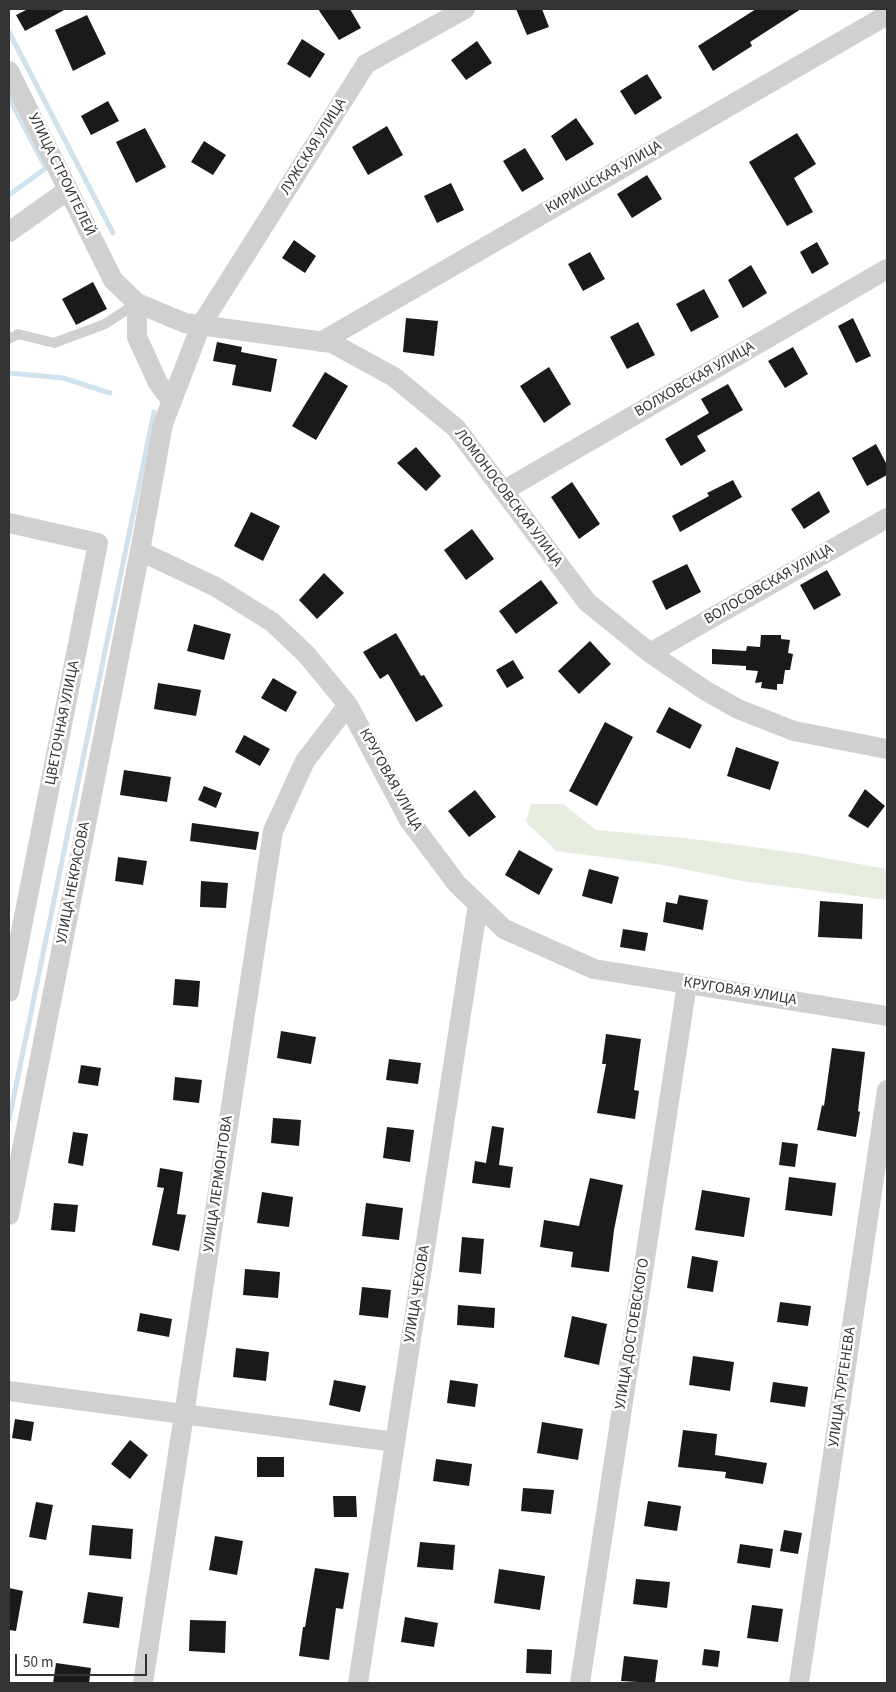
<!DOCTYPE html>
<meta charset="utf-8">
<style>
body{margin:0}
#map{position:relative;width:896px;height:1692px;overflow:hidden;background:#fff;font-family:"Source Sans 3",sans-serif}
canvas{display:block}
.frame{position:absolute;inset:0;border:10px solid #333;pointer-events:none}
.scale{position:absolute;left:15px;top:1654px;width:132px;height:22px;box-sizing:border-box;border:2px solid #333;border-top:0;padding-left:6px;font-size:15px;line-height:18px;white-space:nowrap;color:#333;-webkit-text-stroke:4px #fff;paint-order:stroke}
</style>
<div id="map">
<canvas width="896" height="1692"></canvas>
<div class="frame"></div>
<div class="scale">50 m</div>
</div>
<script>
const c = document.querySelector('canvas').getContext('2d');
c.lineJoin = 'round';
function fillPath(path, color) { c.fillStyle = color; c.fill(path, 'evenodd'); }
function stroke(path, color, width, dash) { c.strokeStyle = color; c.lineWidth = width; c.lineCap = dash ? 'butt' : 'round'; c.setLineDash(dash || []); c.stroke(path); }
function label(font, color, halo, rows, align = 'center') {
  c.font = font + ' "Source Sans 3",sans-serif'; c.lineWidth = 5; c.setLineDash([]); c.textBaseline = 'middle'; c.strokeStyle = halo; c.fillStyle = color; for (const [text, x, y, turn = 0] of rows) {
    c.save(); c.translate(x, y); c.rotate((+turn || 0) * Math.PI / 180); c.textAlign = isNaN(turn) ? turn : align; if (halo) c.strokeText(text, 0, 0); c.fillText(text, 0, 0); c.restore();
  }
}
fillPath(new Path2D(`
 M531,804H563L596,830L693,839L797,853L887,869V900L742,881L664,865L556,851L526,822Z`), '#e6ecdf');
stroke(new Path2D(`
 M9,32L113,233
 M9,98L46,168L9,195
 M9,373L63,378L110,393
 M9,1120L154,412`), '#cfe2ee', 5);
fillPath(new Path2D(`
 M28,9H66L25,31L16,15Z
 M318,9H350L361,28L339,40Z
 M516,9H542L549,27L527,35Z
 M756,9H801L750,42L752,46L713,71L698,46Z
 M87,15L106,54L73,71L55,30Z
 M302,39L325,54L310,78L287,64Z
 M477,41L492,63L466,80L451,60Z
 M647,74L662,98L635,115L620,91Z
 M108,101L119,121L91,135L81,116Z
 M576,118L594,144L566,161L551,136Z
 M387,126L403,155L368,175L352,147Z
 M145,128L166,167L136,183L116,142Z
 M797,133L816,164L794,178L813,212L787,226L749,162Z
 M204,141L226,155L213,175L191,162Z
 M525,148L544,179L522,192L503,161Z
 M647,175L662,199L632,218L617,194Z
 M451,183L464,210L437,223L424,196Z
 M294,240L316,256L305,273L282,258Z
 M817,242L829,264L812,274L800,252Z
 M590,252L605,279L583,291L568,264Z
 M751,265L767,293L743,308L728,280Z
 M93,282L107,309L76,325L62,299Z
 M704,289L719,317L691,332L676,304Z
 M406,318L438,321L434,356L403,352Z
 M853,318L871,356L856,363L838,326Z
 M638,322L655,355L627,369L610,337Z
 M217,342L242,347L241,352L277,359L271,392L232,385L236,365L213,361Z
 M793,347L808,374L785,388L768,361Z
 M549,367L571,404L544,423L520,386Z
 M325,372L348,386L316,440L292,426Z
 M728,384L743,410L697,436L706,451L681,466L665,439L709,413L701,399Z
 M876,444L887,465V475L867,486L852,458Z
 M416,447L441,476L426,491L397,463Z
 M733,480L742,497L680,532L672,516L709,496L707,493Z
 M572,482L600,524L579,539L551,497Z
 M819,491L830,512L804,529L791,509Z
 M251,512L280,526L263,561L234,546Z
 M472,529L494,559L466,580L444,550Z
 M687,564L701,592L666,610L652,581Z
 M827,570L841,595L814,610L800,585Z
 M324,573L344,593L317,619L299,600Z
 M541,580L558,603L516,634L499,611Z
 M194,624L231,634L224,660L187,651Z
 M396,633L421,676L424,675L443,706L416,722L388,674L380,679L363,652Z
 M761,635H781V639L790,640L788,653L793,654L790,670H785L783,684H777V690L761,688L762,682L755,683L758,671L746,670V666L712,664V649L746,651L747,646L760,647Z
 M590,641L611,664L579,694L558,671Z
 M513,660L524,678L507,688L496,670Z
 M273,678L297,692L286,712L261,698Z
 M158,683L201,690L196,716L154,709Z
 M669,707L702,725L690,749L656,732Z
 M605,722L633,737L597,806L569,791Z
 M244,735L270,749L260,766L235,752Z
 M736,747L779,762L770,790L727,776Z
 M124,770L171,777L167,802L120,795Z
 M204,786L222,793L216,808L198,800Z
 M865,789L885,806L868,828L848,816Z
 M475,790L496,817L469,837L448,811Z
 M192,823L259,832L256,850L190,841Z
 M519,850L553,869L539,895L505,875Z
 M118,857L147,861L143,885L115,881Z
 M589,869L619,877L612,904L582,896Z
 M201,881L228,883L226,908L200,907Z
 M679,895L708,900L703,930L663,922L666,902L677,904Z
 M820,901L863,904L862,939L818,937Z
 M623,929L648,933L645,951L620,947Z
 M175,979L200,981L198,1007L173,1005Z
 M281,1031L316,1037L311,1064L277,1058Z
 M606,1034L641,1039L634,1090L639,1091L635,1119L597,1113L606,1064H602Z
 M832,1048L865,1052L858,1111L860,1112L856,1137L817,1130L822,1105L824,1106Z
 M389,1059L421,1063L418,1084L386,1080Z
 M81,1065L101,1068L98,1086L78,1083Z
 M175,1077L202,1080L199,1103L173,1100Z
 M273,1118L301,1120L299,1146L271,1143Z
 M492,1126L504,1128L499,1165L513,1167L510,1188L472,1183L475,1161L486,1163Z
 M387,1127L414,1130L410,1162L383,1158Z
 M73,1132L88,1134L83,1166L68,1163Z
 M782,1142L798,1144L795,1167L779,1165Z
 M160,1168L183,1172L177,1214L186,1215L179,1251L152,1245L164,1188L157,1187Z
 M789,1177L836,1183L832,1216L785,1210Z
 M590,1178L623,1185L614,1230L609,1272L571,1267L573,1252L540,1247L544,1220L579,1226Z
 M702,1190L750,1198L744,1237L695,1230Z
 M262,1192L293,1197L289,1227L257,1223Z
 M54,1203L78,1205L75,1232L51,1230Z
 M366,1203L403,1208L399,1240L362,1236Z
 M462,1237L484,1239L481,1274L459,1272Z
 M692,1256L718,1261L713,1292L687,1288Z
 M245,1269L280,1272L278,1298L243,1295Z
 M362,1287L391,1290L388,1318L359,1315Z
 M780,1302L811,1306L808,1326L777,1322Z
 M458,1305L495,1308L494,1328L457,1325Z
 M140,1313L172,1319L169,1337L137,1331Z
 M572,1316L607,1324L599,1365L564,1357Z
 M236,1348L269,1352L266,1381L233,1377Z
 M693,1356L734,1362L730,1391L689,1385Z
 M334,1380L366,1386L360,1412L329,1405Z
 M450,1380L478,1384L475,1407L447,1403Z
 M773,1382L808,1387L805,1407L770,1402Z
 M15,1419L34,1422L31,1441L12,1438Z
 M542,1422L583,1429L578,1460L537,1453Z
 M683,1430L717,1434L715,1455L767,1463L763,1484L725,1478L726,1472L678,1467Z
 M130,1440L148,1455L130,1479L111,1464Z
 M257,1457H284V1477H257Z
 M436,1459L472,1464L469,1486L433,1481Z
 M523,1488L554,1490L551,1514L521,1511Z
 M333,1496H356L357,1517H334Z
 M648,1501L681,1506L677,1531L644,1526Z
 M36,1502L53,1505L46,1540L29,1537Z
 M92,1525L133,1529L131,1559L89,1555Z
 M784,1530L802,1533L798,1554L780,1551Z
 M215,1536L243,1541L237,1575L209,1570Z
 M420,1542L455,1545L453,1570L417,1567Z
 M740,1544L773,1549L770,1568L737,1563Z
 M315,1568L349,1573L343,1609L336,1608L329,1660L299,1656L303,1627H305Z
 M499,1569L545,1576L540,1610L494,1603Z
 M636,1579L670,1582L667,1608L633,1604Z
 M9,1588L23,1591L16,1631L9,1630Z
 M88,1592L123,1597L119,1628L83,1623Z
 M752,1605L783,1609L778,1642L747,1638Z
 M405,1617L438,1623L434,1647L401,1642Z
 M190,1620L226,1621L225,1653L189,1651Z
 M527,1649L552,1650L551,1674L526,1673Z
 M704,1649L720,1651L718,1667L702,1665Z
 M624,1656L658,1660L655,1683L621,1681Z
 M56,1663L91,1668L89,1683H53Z`), '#1a1a1a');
stroke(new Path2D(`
 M9,339L18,334L54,343L105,324L137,303`), '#d0d0d0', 10);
stroke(new Path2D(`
 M465,9L366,64L201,325L163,424L140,551L216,587L272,622L306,654L348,705L409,820L457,884L504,929L594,969L887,1016
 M9,71L113,280L137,303L185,323L332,343L394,377L456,428L587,602L650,653L706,691L738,709L794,731L887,749
 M9,232L68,190
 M137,303V337L158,383L172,401
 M321,342L887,15
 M503,491L887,269
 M9,523L98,543L9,992
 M650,653L887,518
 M9,1215L140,551
 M9,1391L395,1442
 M143,1683L273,831L305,761L348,705
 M358,1683L478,904
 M580,1683L687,984
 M799,1683L887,1090`), '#d0d0d0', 20);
label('15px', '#333', '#fff', [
 ["ЛУЖСКАЯ УЛИЦА",314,147,-58],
 ["УЛИЦА СТРОИТЕЛЕЙ",61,175,64],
 ["КИРИШСКАЯ УЛИЦА",604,178,-30],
 ["ВОЛХОВСКАЯ УЛИЦА",695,380,-30],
 ["ЛОМОНОСОВСКАЯ УЛИЦА",508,498,53],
 ["ВОЛОСОВСКАЯ УЛИЦА",769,585,-30],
 ["ЦВЕТОЧНАЯ УЛИЦА",63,723,-79],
 ["КРУГОВАЯ УЛИЦА",390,780,61],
 ["УЛИЦА НЕКРАСОВА",74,883,-79],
 ["КРУГОВАЯ УЛИЦА",740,992,9],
 ["УЛИЦА ЛЕРМОНТОВА",219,1184,-82],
 ["УЛИЦА ЧЕХОВА",418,1294,-81],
 ["УЛИЦА ДОСТОЕВСКОГО",633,1334,-81],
 ["УЛИЦА ТУРГЕНЕВА",843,1387,-82]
]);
</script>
